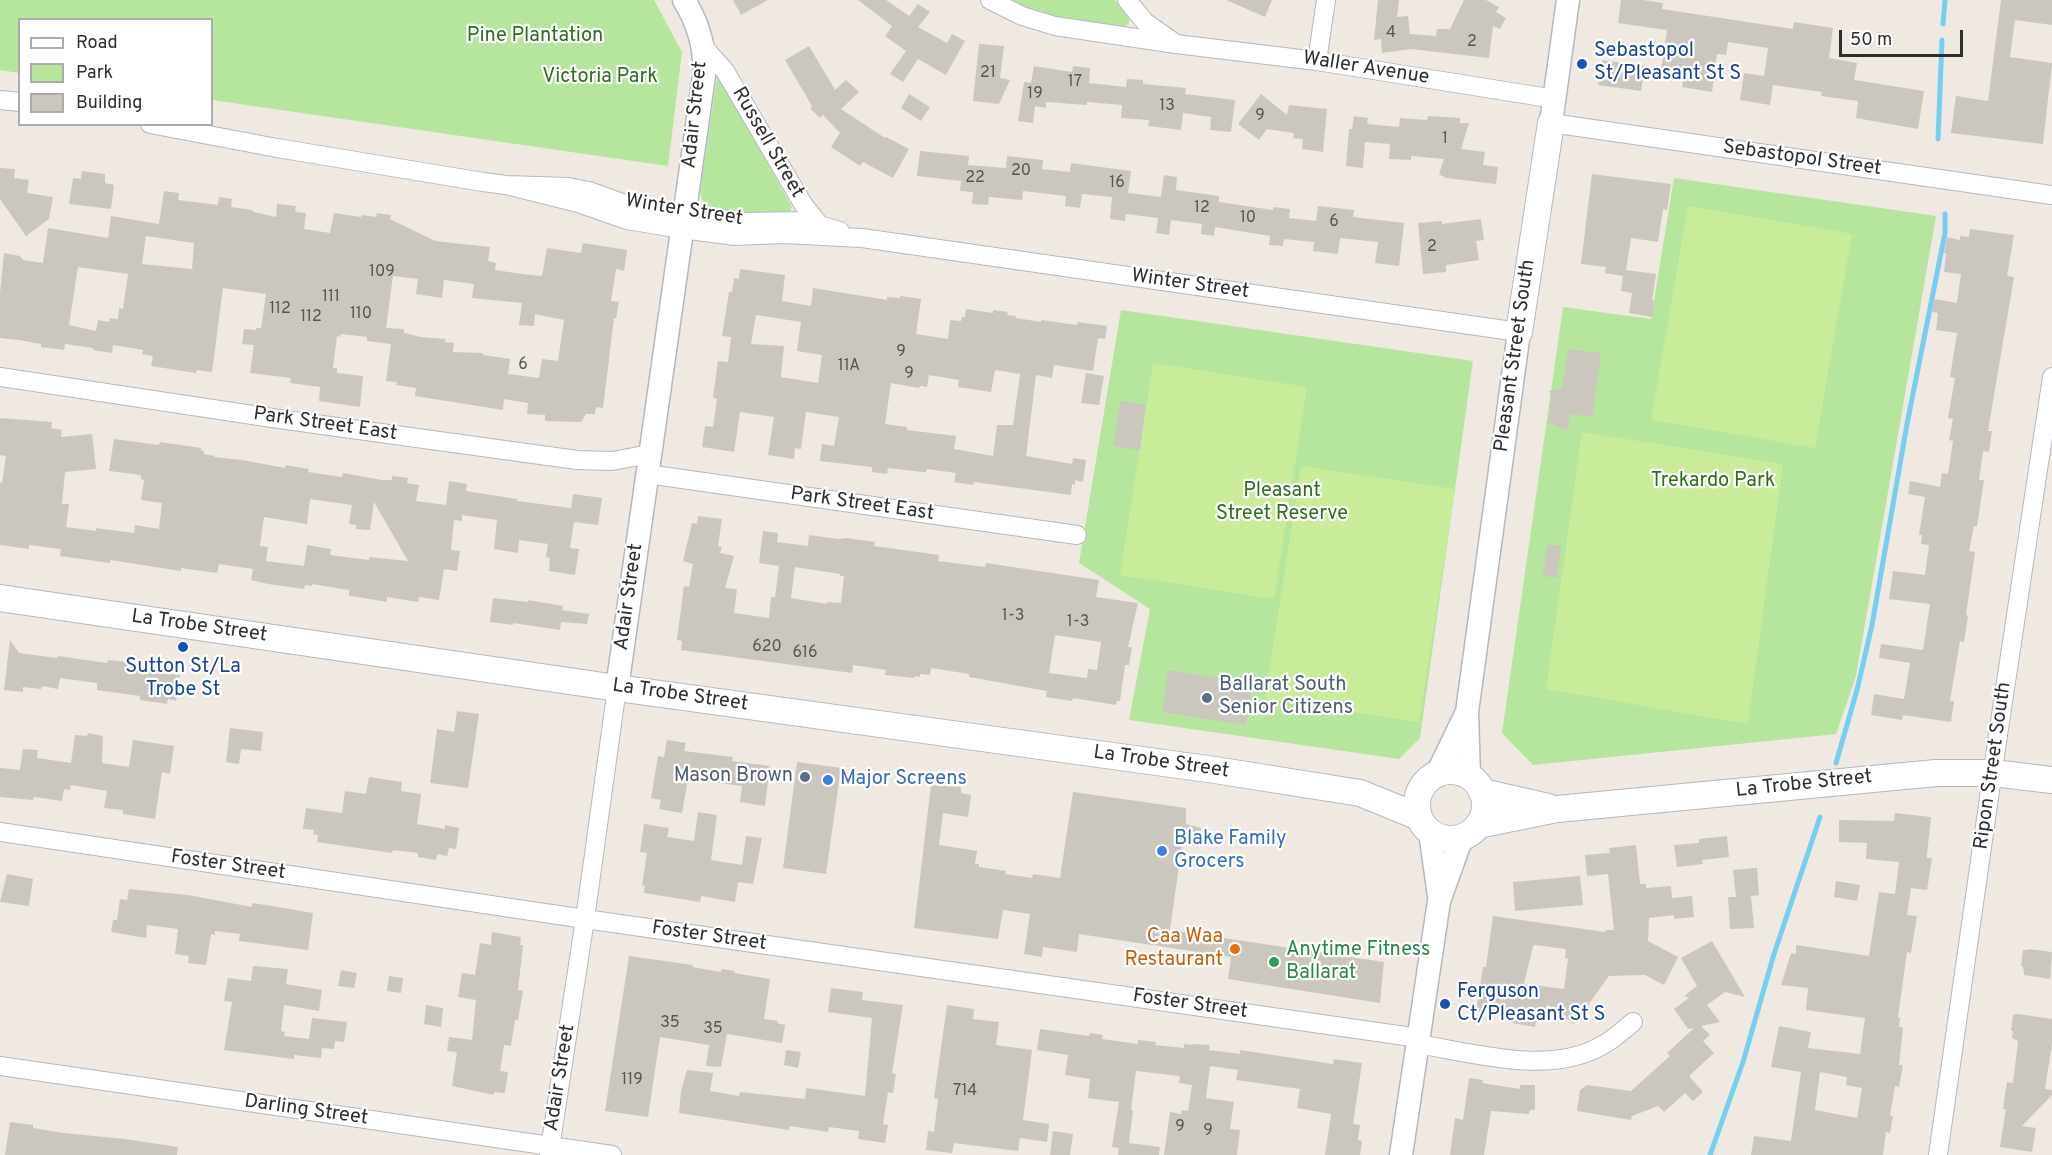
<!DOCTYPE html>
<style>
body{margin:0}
#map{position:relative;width:2052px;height:1155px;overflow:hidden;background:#efe9e1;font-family:Overpass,sans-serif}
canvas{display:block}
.legend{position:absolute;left:18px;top:18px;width:195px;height:108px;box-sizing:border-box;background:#fff;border:2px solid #ababab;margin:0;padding:8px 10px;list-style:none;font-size:18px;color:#2e2e2e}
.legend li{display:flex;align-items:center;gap:12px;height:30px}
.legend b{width:30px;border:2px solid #ababab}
.scale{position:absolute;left:1839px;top:30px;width:124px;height:27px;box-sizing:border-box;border:3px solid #2e2e2e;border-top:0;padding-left:8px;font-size:18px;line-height:21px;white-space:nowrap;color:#2e2e2e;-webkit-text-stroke:4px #fff;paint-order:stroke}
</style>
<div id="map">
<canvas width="2052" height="1155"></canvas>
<ul class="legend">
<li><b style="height:8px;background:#fff"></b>Road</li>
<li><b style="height:16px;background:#b6e59e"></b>Park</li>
<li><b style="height:16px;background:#cbc7bf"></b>Building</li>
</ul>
<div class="scale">50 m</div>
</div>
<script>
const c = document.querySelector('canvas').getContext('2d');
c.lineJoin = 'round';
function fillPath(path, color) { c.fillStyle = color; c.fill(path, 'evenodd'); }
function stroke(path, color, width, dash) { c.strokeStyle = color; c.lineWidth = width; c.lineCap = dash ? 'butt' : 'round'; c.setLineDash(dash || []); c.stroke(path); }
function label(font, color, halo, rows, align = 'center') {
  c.font = font + ' Overpass,sans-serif'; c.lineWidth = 4.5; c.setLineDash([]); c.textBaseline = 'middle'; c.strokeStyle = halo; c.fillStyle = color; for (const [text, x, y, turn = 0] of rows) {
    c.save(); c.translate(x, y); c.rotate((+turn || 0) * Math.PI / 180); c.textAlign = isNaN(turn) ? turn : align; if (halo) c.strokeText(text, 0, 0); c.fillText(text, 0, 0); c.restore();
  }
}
fillPath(new Path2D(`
 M0,0H654L682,52L668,166L212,100V20H20L19,73L0,70Z
 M1008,0H1116L1129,18V23L1126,26H1119C1080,20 1045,17 1008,0Z
 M717,78L721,79L787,198L792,207L789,213C771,214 725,218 709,208C704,205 702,199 700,192Z
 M1674,178L1936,216L1856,676L1836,734L1533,765L1502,733L1563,307L1651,319Z
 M1121,310L1473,361L1420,738L1399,759L1129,720L1150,609L1079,563Z`), '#b6e59e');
fillPath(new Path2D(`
 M1688,206L1852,234L1815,448L1651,420Z
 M1153,363L1307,387L1274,599L1120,575Z
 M1582,432L1783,464L1748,724L1546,689Z
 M1301,466L1455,489L1419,722L1265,699Z`), '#c9ec9a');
stroke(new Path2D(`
 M1943,24L1945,0
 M1938,139L1942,40
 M1836,763L1857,690L1872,625L1907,424L1945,233V214
 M1710,1155L1743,1062L1774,954L1820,817`), '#75cff0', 5);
fillPath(new Path2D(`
 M733,0H768L741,15Z
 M858,0H886L909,16L918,4L930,12L918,27L947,43L952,34L965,41L946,75L918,59L903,82L890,74L906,51L885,36L892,26Z
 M1226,0H1272L1265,17Z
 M1378,0H1399L1397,17L1408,16L1410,34L1436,36L1437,29H1450L1464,0H1486L1499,7L1496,12L1506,18L1500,29L1493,26L1489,58L1411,49L1382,53L1381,39L1374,40Z
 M1621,0H1643L1663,3L1662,9L1793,29L1794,22L1833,28L1829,58L1857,63L1854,80L1924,91L1918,129L1856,118L1858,101L1821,96L1822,92L1773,85L1770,105L1740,100L1744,73L1764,76L1768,48L1728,42L1726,55L1717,54L1712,92L1682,87L1684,73L1661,70L1667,30L1618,23Z
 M2001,0H2052V25L2015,20L2010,57L2052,63L2043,144L1951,133L1956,96L1988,101Z
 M979,44L1004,46L1000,78L1010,80L999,104L973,101Z
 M809,46L835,90L846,80L859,92L841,109L885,138L886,137L909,149L893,178L863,162L860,166L831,147L840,133L823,115L820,118L810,108L812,106L785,60Z
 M1602,60L1645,66L1641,91L1598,85Z
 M1034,66L1072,72L1073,66L1090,68L1089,83L1126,87L1127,79L1143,80V84L1186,88L1185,94L1235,100L1231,132L1210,130L1211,117L1183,113L1181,130L1148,126L1149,120L1121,118L1122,105L1087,102V105L1046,102V108L1035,106L1033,123L1018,121L1024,82L1031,83Z
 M909,94L930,107L921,121L901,108Z
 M1261,94L1287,115L1289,105L1327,109L1323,152L1302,149L1303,139L1293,138L1294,133L1267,129L1259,140L1238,124Z
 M1354,116L1368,118L1367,124L1399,127L1400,118L1427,120L1428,116L1460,118V123H1469L1461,149L1485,152L1483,165L1498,167L1496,184L1446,178L1439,174L1444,159L1411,156V160L1389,159L1390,144L1365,142L1363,168L1346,166L1349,129H1352Z
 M920,151L969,156L968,165L1006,168L1007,156L1043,160L1042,169L1070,172L1071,163L1131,171L1128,193L1161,197L1164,175L1177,177L1176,190L1219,196V202L1273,210V207L1290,209L1289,218L1316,221L1318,206L1354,210L1353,217L1404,223L1399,266L1375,263L1378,242L1340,238L1338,254L1313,251L1314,242L1284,239L1283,246L1269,245L1270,236L1215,227L1214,236L1201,234L1202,224L1171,220L1169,235L1156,233L1158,218L1126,214L1125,221L1110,219L1112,197L1082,194L1080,208L1065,206L1066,196L1023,191L1022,200L989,197L988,205L972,204L973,192L960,191L961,181L917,176Z
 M0,168L15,169L14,178L29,180L27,193L53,197L49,219L26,236L0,199Z
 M82,171L105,174V183L114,185L111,209L69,204L73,178L81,179Z
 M1592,174L1671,184L1667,210L1663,209L1658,242L1631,238L1626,270L1656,274L1652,300H1654L1652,317L1629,313L1632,293L1621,291L1623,276L1605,273L1606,267L1581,264Z
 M164,191L179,193L178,200L218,205L219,197L232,199L231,207L252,210L253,212L276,217L277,204L296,206L295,212L306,213L304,229L330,233L334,213L361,217L362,215L376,217L377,213L391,215L390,219L435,241L490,247L488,261L496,263L495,270L522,274L542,276L547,248L581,253L583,243L627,250L624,271L616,269L611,301L619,302L616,318H614L603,408L596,407L595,414H586L581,422L545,421V415L527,414L528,403L504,399L503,410L415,396L416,388L396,385L397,382L386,381L391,344L367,341V337L341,334L340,337L337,336L333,368H337V373L363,376L360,407L319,401L320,387L290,383L291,378L250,373L254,345L242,344L244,329L256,330V328H261L266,294L223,288L212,372L197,370L196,373L151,366L153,356L142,354L143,350L113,345L112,353L93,350V348L65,344L64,350L41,347V344L19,340L0,338V293L4,253L20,256L23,260L43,263L48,228L108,238L111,216L159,224ZM146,236L194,243L192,269L142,264ZM78,267L128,274L123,309L119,308L118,319L110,318L109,322L98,320L96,331L69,325ZM393,276L418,279L416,294L442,298L444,280L474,284L472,298L522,303L519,325L534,326L535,314L564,320L558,361L542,359L539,378L508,374L510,359L483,355V353L453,352L454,343L445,342V339L421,337L404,333V329L386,328Z
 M1481,219L1484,240L1476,241L1479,260L1446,265V272L1423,274L1418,223L1442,221V224Z
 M1970,229L2014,235L2007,276L2014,277L1988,431H1992L1989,452L1983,451L1979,480H1984L1977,526H1974L1969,551L1975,552L1966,615L1968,616L1964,642L1960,641L1950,701H1954L1951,722L1903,715L1902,720L1871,715L1874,694L1904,699L1910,663L1879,658L1881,644L1923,650L1930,604L1889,599L1893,571L1925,575L1929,545L1921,544L1922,535H1919L1925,497L1908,494L1910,481L1940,487L1942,473L1948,474L1953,441L1949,440L1953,419L1948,418L1955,378L1950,377L1957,333L1936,330L1938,313L1932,312L1934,299L1957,303L1961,274L1944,272L1946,253H1944L1947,237L1960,240V236L1969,237Z
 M740,269L785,275L782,301L811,306L813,288L887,300V297L900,298L901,296L921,299L916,334L948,339L950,320L961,321L962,317H965L966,309L993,313V310L1008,312L1007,315L1016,316V318L1041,322V320L1077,325V322L1107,326L1105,339L1098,338L1093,371L1054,365L1052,378L1036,375L1026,456L1072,464L1073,458L1086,460L1083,482L1075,480V485L1072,484L1071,495L974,482L973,485L954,482L956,473L927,469L926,472H922L888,468L887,474L872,472V467L820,461L822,444L834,446L839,417L806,412L801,449L795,448L794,459L768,455L774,417L740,412L734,452L702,447L705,426L713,427L717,399L713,398L718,361L728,362L731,337L722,336L729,292H732L734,278L739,279ZM756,315L801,322L797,351L822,355L818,383L781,377L784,346L751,344ZM995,370L1020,374L1013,425H997L993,456L954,449L956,436L907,430V427L885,424L891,383L919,388L920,386L927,387L929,375L959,380L958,387L991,392Z
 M1568,349L1601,353L1592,417L1571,414L1567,430L1547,422L1551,412L1549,404L1552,398L1549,391L1562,389Z
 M1086,373L1104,376L1099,405L1081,403Z
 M1120,401L1146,405L1140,450L1113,446Z
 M0,418L52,422L51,428L62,430L61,437L92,434L96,469L65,472L62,504H69L66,527L96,531V528L134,533L135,525L159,529L162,503L141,500L144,480L141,479V475L109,471L114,439L159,445L160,442L201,448V450L204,451V454L215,456L214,457L242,460L285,468V465L309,469L308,472L342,477L343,473L382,480H392V476L408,478L407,483L419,485L416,501L446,505L449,481L467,484L466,491L517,499V501L571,508L573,494L602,498L598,525L574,522L570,548L579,549L575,575L549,571L550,558L546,557L548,544L519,540L518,553L494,549L497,520L462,515V521L454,520L451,550L460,551L457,571L444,569L439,600L419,597L418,602L387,597V602L364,598L349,596V590L312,584V586L305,585L304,589L268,584L251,580L253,569L219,564L217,573L181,568V571L110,560V563L60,556L61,549L29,545V549L0,545V482L2,483L6,456L0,455ZM310,499L352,505L349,524L356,525V529L370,530L374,502L408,561L369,557V560L330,555L331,549L307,545L304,566L266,561L268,547L260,546L264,517L307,524Z
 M698,516L722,519L718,546L722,547L720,553L734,556L725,588L737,589L734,613L769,618L771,597H775L779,566L759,563L763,531L778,533L777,542L808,546L809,535L838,539L846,538L875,542L874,546L939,555L938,561L985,567L986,563L1099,580L1096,597L1138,603L1128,647H1132L1129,665H1125L1120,701H1117L1116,705L1073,698L1072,701L1046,697L1047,691L969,677V674L931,668L930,675L920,674V677L915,676V678L885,675L886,670L853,665L852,673L681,650L682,641L677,640L684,586L689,587L693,564L683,561L692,523L697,524ZM795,567L840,574V576H844L841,603L827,602V604L791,598ZM1055,635L1101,642L1097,670L1088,669L1087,678L1049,673Z
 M1547,545L1561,546L1557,578L1543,576Z
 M493,598L528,602V600L563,606L562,610L589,614L587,624L561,622L560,630L513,623V625L490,622Z
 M10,640L19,653L57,658L58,656L107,663L108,660L127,662V665L138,667V671L180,675L176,701L168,699L167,704L140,700V696L97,690V683L60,678L58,689L42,686L41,689L23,687V692L4,690Z
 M1168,670L1253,683L1246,725L1162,712Z
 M457,711L479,714L468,788L430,783L437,729L454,732Z
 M230,728L263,732L261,751L241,749L239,764L226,762Z
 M88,733L103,736L102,763L129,767L133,740L174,746L170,774L162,772L155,819L123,814V810L104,808L107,791L71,785L70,790L64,789L62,801L34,797L33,800L0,797V768L20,770L23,749L38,750L37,758L71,763L75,735L87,736Z
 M667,740L686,743L684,751L733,757L732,761L770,766L765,806L740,802L742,786L688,779L682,813L659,809L661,800L651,798L658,756L664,757Z
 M797,762L841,768L826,874L783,868Z
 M369,777L402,782L401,791L421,794L417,824L445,829V825L459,828L456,849L449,848L447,856L437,854L436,860L418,857V853L393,850L392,853L317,842L318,835L313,834L314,830L303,829L306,808L342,813L345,791L366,794Z
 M931,785L961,787V793L971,795L968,817L943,813L939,845L977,851L975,864H979V867L1006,871L1005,874L1032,878L1033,874L1060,878L1073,792L1186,808V824L1201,828L1198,846L1182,844L1170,930L1384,962L1380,1003L1228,979L1231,957L1079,934L1077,952L1043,947L1042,957L1024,954L1030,914L1003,910L998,939L914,928Z
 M698,812L717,815L711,860L742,865L746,836L762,838L753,884L738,882L735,902L701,896L700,902L644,893L645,886L642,885L647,853L640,852L644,824L669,828L667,837L694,841Z
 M1895,813L1931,817L1927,854V858H1932L1927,890L1911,888L1907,915L1917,916L1911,953L1907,952L1898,1017L1900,1018L1899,1027H1903L1899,1065H1903L1899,1087L1895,1086L1890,1116H1893L1890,1133L1886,1132L1883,1155H1751L1754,1136L1791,1141L1801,1072L1771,1067L1779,1026L1811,1032L1808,1048L1860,1054L1865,1018L1806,1010L1808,988L1781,985L1791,953L1796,954V945L1869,956L1879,892L1895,894L1899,862L1866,859L1867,843L1839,842V820L1894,821ZM1820,1072L1847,1077L1846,1085L1862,1088L1857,1118L1815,1110Z
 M1727,836L1729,857L1702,860L1703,864L1677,867L1674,845L1699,843V839Z
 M1636,845L1640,884H1646V888L1671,886L1672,898L1692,896L1694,917L1674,919V915L1649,918L1648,941L1678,957L1664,985L1645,975L1609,976L1574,1024L1547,1004L1544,1021L1536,1020L1535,1027L1512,1023L1513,1016L1476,1011L1483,967H1486L1493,916L1605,932V930H1614L1608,874L1587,876L1585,855L1610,853L1609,848ZM1535,945L1566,949L1565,958L1568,959L1564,989L1524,984L1533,946Z
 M1757,868L1759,895L1751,896L1754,928L1730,929L1728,897H1736L1733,870Z
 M7,874L33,879L29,906L0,902Z
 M1580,876L1583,905L1515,911L1513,882Z
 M1836,881L1860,885L1857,901L1834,897Z
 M129,889L188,895L252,907V903L272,906L313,913L308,950L239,941L240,934L215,931V935L211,934L206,965L188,963L189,956L175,954L178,929L147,925L146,938L111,932L113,920H117L120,899L127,900Z
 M492,932L521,937L520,945H523L518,990L523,991L518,1020H515L511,1046L504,1045L500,1071L508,1072L505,1093L494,1092V1095L452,1086L457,1052L447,1051L449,1037L472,1040L476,1000L458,997L462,973L475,975L480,943L491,945Z
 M1712,941L1745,997L1725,992L1707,1005L1720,1022L1701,1026L1710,1035L1703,1041L1714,1053L1689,1076L1703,1092L1693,1101L1685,1093L1664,1112L1658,1106L1632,1116L1631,1120L1577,1111L1580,1090L1587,1085L1631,1091L1670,1056L1667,1053L1694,1028L1688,1029L1674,1009L1689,998L1684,996L1697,986L1681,958Z
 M2028,949L2052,952L2050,979L2024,975L2023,966H2021L2023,950H2028Z
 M629,956L693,965L692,967L721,972V969L735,971L734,973L770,979L764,1019L778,1021L777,1023L785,1025L782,1043L727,1034L721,1067L706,1066L709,1045L660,1037L648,1117L605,1111Z
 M253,966L288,969L286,984L322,990L319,1011L284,1005L281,1031L285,1032L284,1036L309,1039L312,1018L347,1022L344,1042L335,1041L334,1049L322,1048L321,1058L294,1055V1059L224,1050L232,1002L224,1001L228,978L251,981Z
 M341,970L357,973L354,988L338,986Z
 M389,976L403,978L401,993L387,991Z
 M831,988L863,992L862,1000L903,1005L892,1073L896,1074L893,1093L888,1092L883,1124L888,1125L885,1143L858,1139L859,1131L829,1127L828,1132L790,1126L789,1130L679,1113L681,1091L687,1070L713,1073L710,1091L739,1096L740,1092L805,1099L806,1088L865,1096L872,1018L828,1012Z
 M426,1005L443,1008L441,1027L424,1024Z
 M947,1005L974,1009L973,1019L999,1022L996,1045L1032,1050L1023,1120L1049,1124L1047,1142L1020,1138L1018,1151L954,1143L952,1153L926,1150L928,1131L934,1132L938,1099L934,1098Z
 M2018,1014L2052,1019V1044L2045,1089L2052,1090V1095L2022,1126L2036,1128L2032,1152L2000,1147L2006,1109H2003L2007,1082L2013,1083L2018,1041L2012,1038L2013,1031H2011L2013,1015Z
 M1040,1029L1089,1036L1090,1033L1103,1035L1102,1039L1138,1044V1040L1156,1042L1155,1045L1184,1048V1044L1191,1045L1192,1044L1210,1045L1209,1050L1240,1054V1050L1333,1064L1334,1059L1362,1063L1353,1124L1360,1125L1358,1140L1362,1141L1360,1155H1325L1331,1114L1297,1108L1300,1089L1236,1080L1238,1070L1210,1066L1206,1098L1234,1102L1230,1129L1240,1130L1237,1155H1164L1170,1112L1181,1114L1182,1110L1188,1111L1192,1085L1179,1083L1180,1076L1136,1071L1131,1110L1133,1111L1129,1143L1160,1147L1159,1155H1118L1119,1148L1112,1147L1119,1102L1088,1098L1090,1079L1065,1075L1068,1055L1037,1050Z
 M786,1050L801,1052L798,1068L784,1065Z
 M1469,1078L1483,1080L1482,1083L1520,1089V1085H1535V1110H1530L1529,1114L1491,1111L1484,1155H1450L1455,1118L1463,1120Z
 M10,1122L33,1125V1128L63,1133L125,1139L178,1147L177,1155H5Z
 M1053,1131L1073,1134L1070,1155H1050Z`), '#cbc7bf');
const minor = new Path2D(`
 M990,0L1022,16L1055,26L1176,44L1317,61L1555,99
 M1127,0L1145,22L1172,41
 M701,40L708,52L725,71L803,204L818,223
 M1317,61L1326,0
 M0,100L20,102
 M1551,123L2052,195
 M150,124L277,148L483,182L506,185L568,187L589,191L622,203L648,209L741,222L805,221L840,231
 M506,185L578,203L627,220L682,229L735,236L783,234L862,238L1519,332
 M0,377L279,419L577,460L612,461L650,454
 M647,474L1077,535
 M0,832L585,919L1419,1038
 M1418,1044C1474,1053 1547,1075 1599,1047C1612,1041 1622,1031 1633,1022
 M0,1066L612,1155
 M549,1155L585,919L617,688
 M1938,1155L1998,735L2052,377`);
const tertiary = new Path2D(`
 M1551,123L1568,0
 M617,688L704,76C706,49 698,23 684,0
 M1437,774L1465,716
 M1469,777L1467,712L1519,332
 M1430,832L1439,896
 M1401,1155L1439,901L1462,837`);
const secondary = new Path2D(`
 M1519,332L1551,123
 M0,598L617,688L1215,770L1360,793L1419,817
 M1417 805a34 34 0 1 1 68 0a34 34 0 1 1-68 0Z
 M1482,792L1548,807
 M1478,825L1557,809L1936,773H1993L2052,780`);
stroke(minor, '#b4b7c1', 20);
stroke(tertiary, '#b4b7c1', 25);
stroke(secondary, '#b4b7c1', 28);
stroke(minor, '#fff', 18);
stroke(tertiary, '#fff', 22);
stroke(secondary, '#fff', 26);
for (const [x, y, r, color] of [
 [1582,64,6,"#1a4fb4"],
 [183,647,6,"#1a4fb4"],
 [1207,698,6,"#5c6f8a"],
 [805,777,6,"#5c6f8a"],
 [828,780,6,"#3f7fe0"],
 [1162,851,6,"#3f7fe0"],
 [1235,949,6,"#e8710a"],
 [1274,962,6,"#2e9e5b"],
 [1445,1004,6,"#1a4fb4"]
]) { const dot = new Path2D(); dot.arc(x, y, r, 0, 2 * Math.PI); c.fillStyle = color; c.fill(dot); stroke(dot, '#fff', 2); }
label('16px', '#555452', null, [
 ["4",1391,34],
 ["2",1472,43],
 ["21",988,74],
 ["17",1075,83],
 ["19",1035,95],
 ["13",1167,107],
 ["9",1260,117],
 ["1",1445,140],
 ["20",1021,172],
 ["22",975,179],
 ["16",1117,184],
 ["12",1202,209],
 ["10",1248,219],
 ["6",1334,223],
 ["2",1432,248],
 ["109",382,273],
 ["111",331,298],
 ["112",280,310],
 ["110",361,315],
 ["112",311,318],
 ["9",901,353],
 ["6",523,366],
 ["11A",849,367],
 ["9",909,375],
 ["1-3",1013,617],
 ["1-3",1078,623],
 ["620",767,648],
 ["616",805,654],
 ["35",670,1024],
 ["35",713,1030],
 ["119",632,1081],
 ["714",965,1092],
 ["9",1180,1128],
 ["9",1208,1132]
]);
label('20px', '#2c6e1b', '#fff', [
 ["Pine Plantation",535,37],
 ["Victoria Park",600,78],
 ["Trekardo Park",1713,482],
 ["Pleasant",1282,492],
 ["Street Reserve",1282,515]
]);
label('20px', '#164399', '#fff', [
 ["Sebastopol",1594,52],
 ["St/Pleasant St S",1594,75],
 ["Sutton St/La",183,668,"center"],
 ["Trobe St",183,691,"center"],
 ["Ferguson",1457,993],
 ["Ct/Pleasant St S",1457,1016]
], 'left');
label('20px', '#2e2e2e', '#fff', [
 ["Waller Avenue",1366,69,9],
 ["Adair Street",696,115,-84],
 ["Russell Street",767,143,60],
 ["Sebastopol Street",1802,159,8],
 ["Winter Street",684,211,9],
 ["Winter Street",1190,285,8],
 ["Pleasant Street South",1516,356,-82],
 ["Park Street East",325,425,8],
 ["Park Street East",862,505,8],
 ["Adair Street",630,597,-82],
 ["La Trobe Street",199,627,8],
 ["La Trobe Street",680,696,8],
 ["La Trobe Street",1161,763,8],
 ["Ripon Street South",1994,766,-82],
 ["La Trobe Street",1804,785,-6],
 ["Foster Street",228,866,8],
 ["Foster Street",709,937,8],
 ["Foster Street",1190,1005,8],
 ["Adair Street",561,1078,-81],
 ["Darling Street",306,1111,8]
]);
label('20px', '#4e5e75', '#fff', [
 ["Ballarat South",1219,686],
 ["Senior Citizens",1219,709],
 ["Mason Brown",793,777,"right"]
], 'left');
label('20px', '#366cbe', '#fff', [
 ["Major Screens",840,780],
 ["Blake Family",1174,840],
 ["Grocers",1174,863]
], 'left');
label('20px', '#c56008', '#fff', [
 ["Caa Waa",1223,938],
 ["Restaurant",1223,961]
], 'right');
label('20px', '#27864d', '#fff', [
 ["Anytime Fitness",1286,951],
 ["Ballarat",1286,974]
], 'left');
</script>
